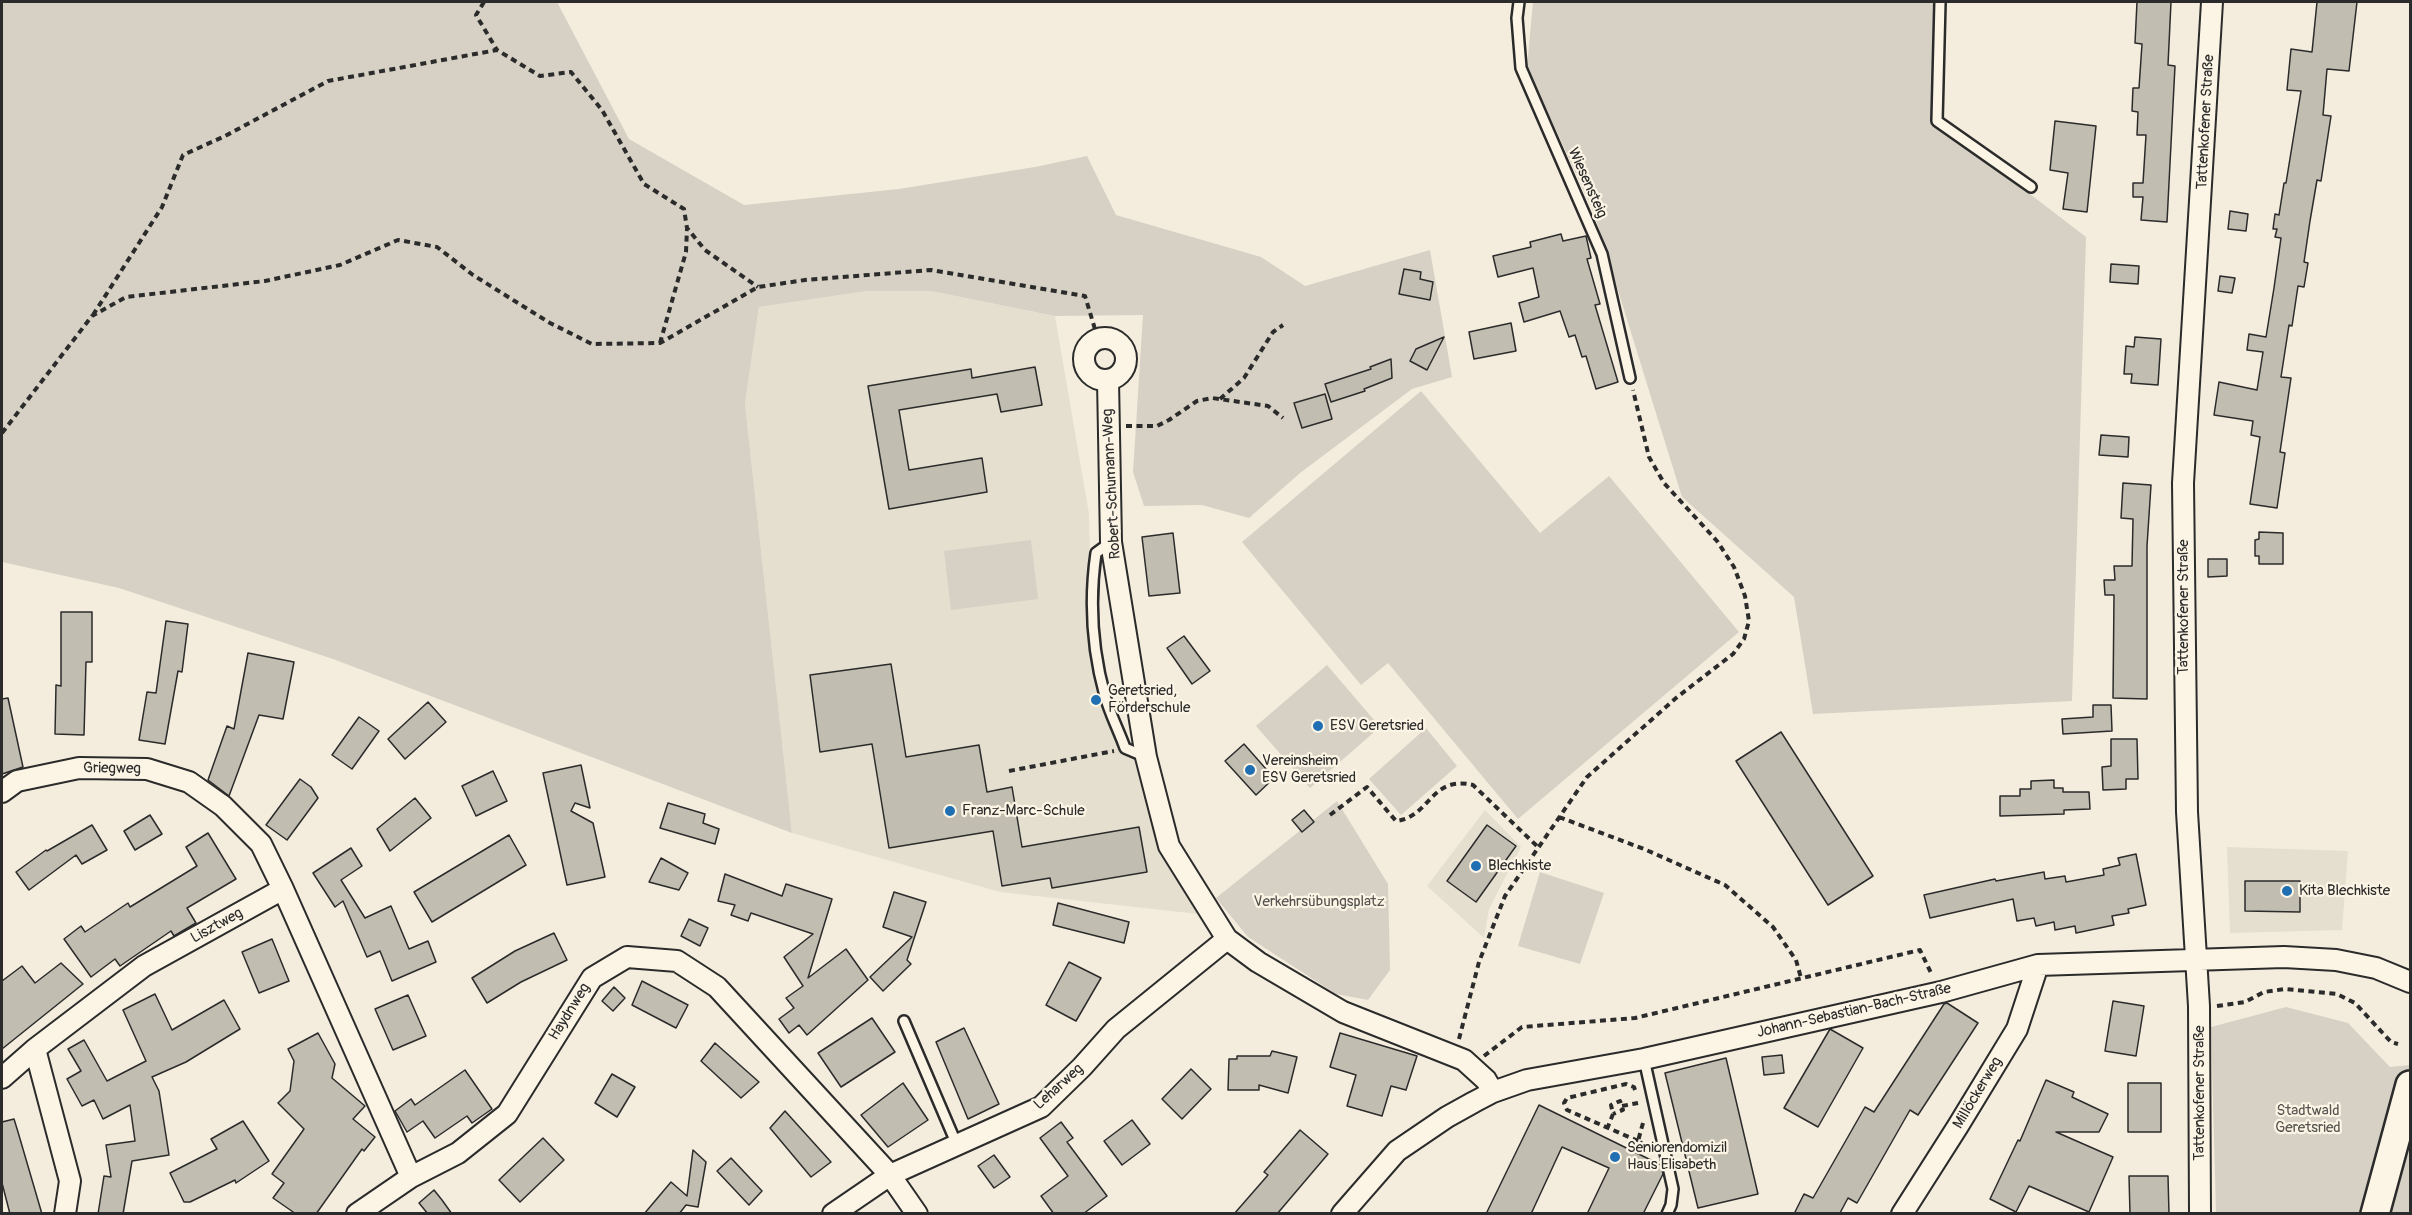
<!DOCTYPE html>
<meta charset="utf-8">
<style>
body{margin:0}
#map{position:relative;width:2412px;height:1215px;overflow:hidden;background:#f4edde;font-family:Pangolin,sans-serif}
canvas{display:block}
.frame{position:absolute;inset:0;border:3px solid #2b2b2b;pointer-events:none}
</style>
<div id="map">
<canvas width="2412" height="1215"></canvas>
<div class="frame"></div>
</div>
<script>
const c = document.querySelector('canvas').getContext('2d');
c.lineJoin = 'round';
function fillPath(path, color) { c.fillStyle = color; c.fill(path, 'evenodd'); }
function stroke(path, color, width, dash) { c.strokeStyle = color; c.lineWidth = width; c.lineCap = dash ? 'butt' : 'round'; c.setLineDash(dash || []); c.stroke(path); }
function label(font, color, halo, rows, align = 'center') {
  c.font = font + ' Pangolin,sans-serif'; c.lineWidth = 4.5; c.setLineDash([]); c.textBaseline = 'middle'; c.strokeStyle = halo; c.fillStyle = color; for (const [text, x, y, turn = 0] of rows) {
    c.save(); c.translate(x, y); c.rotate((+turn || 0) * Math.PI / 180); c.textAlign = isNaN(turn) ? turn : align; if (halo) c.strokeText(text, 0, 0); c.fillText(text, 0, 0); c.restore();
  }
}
fillPath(new Path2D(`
 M867,291H931L1055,316L1089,514L1092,635L1103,683L1125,748L1146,757L1169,846L1198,914L1000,892L792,833L745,404L759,307Z
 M1485,810L1521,847L1489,909L1484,938L1427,886Z
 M2227,847L2348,851L2342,930L2230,933Z`), '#e5dfd0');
fillPath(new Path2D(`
 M2,2H557L629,139L744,205L899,189L1035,167L1087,156L1116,215L1261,257L1305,286L1430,250L1452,377L1412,389L1300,473L1249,518L1202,505L1144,506L1133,472L1143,315L1055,316L931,291H867L759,307L745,404L792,833L333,659L119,588L2,562Z
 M1533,2H1935L1931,118L2086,237L2072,701L1813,714L1794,597L1682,497L1594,213L1527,67Z
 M1421,391L1540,533L1609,476L1739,632L1518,819L1388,663L1361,685L1242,542Z
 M1031,540L1038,599L951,610L944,551Z
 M1327,665L1380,727L1310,788L1256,726Z
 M1426,728L1457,766L1401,815L1369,779Z
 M1337,801L1388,884L1390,970L1368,1000L1336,994L1248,937L1216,898Z
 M1540,872L1604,893L1580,964L1518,946Z
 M2286,1007L2348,1023L2390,1067L2410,1065V1213H2216L2211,1027Z`), '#d6d1c4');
const building = new Path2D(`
 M2137,2H2171L2168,65L2175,66L2167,222L2141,220L2143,197H2133V183H2143L2146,135H2137L2138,112L2132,111L2133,88H2139L2142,44L2135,43Z
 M2317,2H2357L2349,71L2327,69L2323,115L2331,116L2321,181L2317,180L2310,221L2304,262L2308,263L2304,287L2298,286L2292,326L2289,325L2281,377L2291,378L2280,452L2285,453L2277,508L2250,504L2260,437L2251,435L2253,421L2214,415L2219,382L2257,390L2263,352L2247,350L2249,334L2266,337L2274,288L2281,238L2275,237L2277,229H2273L2275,214L2279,215L2284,183H2286L2301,91L2287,90L2291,49L2312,52Z
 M2055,121L2096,126L2087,212L2063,209L2068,173L2050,170Z
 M2230,211L2248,214L2246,231L2228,229Z
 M1561,234L1563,241L1586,236L1591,258L1587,259L1600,304L1595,305L1618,382L1596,389L1586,356L1582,357L1575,335L1569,337L1560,311L1524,322L1519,303L1539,297L1533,268L1498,277L1493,256L1531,247L1530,242Z
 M2111,264L2139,266L2138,284L2110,282Z
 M1404,269L1421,272L1420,279L1433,282L1430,300L1399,294Z
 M2220,276L2235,278L2232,293L2218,291Z
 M1511,323L1516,351L1474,359L1469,332Z
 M1444,337L1427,370L1410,361L1416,349Z
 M2135,337L2161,339L2158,385L2131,383L2132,374H2124L2126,346L2134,347Z
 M1391,359L1392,378L1364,389L1365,391L1331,402L1325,384L1371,369L1370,367Z
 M1035,367L1042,405L1001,412L997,394L899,410L909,470L982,458L987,492L889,509L868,386L971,369L972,378Z
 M1325,394L1332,419L1302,428L1294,403Z
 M2101,435L2129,437L2128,457L2099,455Z
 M2123,483L2151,485L2147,546V699L2113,698L2114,595H2105L2104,580H2115L2114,566H2132L2133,519L2121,518Z
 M2259,532L2283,533V564H2259V556H2255V540L2259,539Z
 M1173,533L1180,593L1149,596L1142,537Z
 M2208,559H2227V576L2208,577Z
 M61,612H92V662H86L84,735L55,734L56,685L61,686Z
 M166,621L188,624L182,672L178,671L165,744L139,740L147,692L156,693Z
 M1184,636L1210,671L1192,684L1167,648Z
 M248,653L294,662L283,719L259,715L229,796L208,780L227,726L234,729Z
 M891,664L906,757L979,745L987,792L1012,787L1022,847L1139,827L1147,872L1052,888L1050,878L1002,886L993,831L889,848L872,744L820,752L810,675Z
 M8,698L23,767L2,774V699Z
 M428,702L446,722L405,759L388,739Z
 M2093,705H2111L2112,731L2063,734L2062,719L2093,717Z
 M359,717L379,731L352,769L332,755Z
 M1781,732L1873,876L1828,905L1736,761Z
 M2111,739H2137L2138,779H2126V789L2103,790L2102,767L2111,766Z
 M1244,744L1274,778L1256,795L1225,761Z
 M581,765L590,808L575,803L571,811L593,823L605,877L567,885L543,773Z
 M493,771L507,801L476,816L462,786Z
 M300,779L311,787L318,798L287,840L266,825Z
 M2054,780V788H2063V792H2089L2090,809L2064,810V814L2000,816V796H2020V789H2031V781Z
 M415,798L431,818L390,851L377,829Z
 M668,803L705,814L703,823L719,829L715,844L660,828Z
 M1304,810L1314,822L1302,832L1292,820Z
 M150,815L162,834L135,850L124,831Z
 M92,825L107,850L82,864L76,855L29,890L16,872L46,850L47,851Z
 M1487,825L1516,846L1476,902L1447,881Z
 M208,833L236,879L187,908L196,923L174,936L171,931L120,966L115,959L91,977L64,939L81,926L85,932L128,903L130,907L197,866L186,847Z
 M509,835L526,865L432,922L414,892Z
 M351,848L362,866L341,880L365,918L391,906L409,949L428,941L436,962L392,981L380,951L367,957L343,901L335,907L313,873Z
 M2136,854L2146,905L2128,909L2129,913L2112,916L2114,925L2076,933L2075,926L2055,930L2054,922L2036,926L2034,918L2017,921L2013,899L1930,918L1924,895L1995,879L1996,881L2044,872L2045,879L2065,876L2066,882L2104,875L2103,869L2120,865L2118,858Z
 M661,858L688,873L679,890L649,882Z
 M725,874L782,896L786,884L832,899L808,978L846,949L868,980L807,1035L799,1025L789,1033L779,1019L794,1008L786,998L803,986L784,957L813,934L751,913L748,921L731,915L735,905L718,901Z
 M2245,881H2300V912L2245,911Z
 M894,892L926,902L907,960L911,964L883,991L870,977L912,937L883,927Z
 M1058,903L1129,922L1124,943L1053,925Z
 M689,919L708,928L700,946L681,936Z
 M554,933L567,960L521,982L487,1003L472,978L515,951Z
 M272,939L289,981L259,993L242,952Z
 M1069,962L1101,978L1076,1021L1046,1005Z
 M61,963L83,984L2,1049V981L22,966L35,983Z
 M642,981L688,1005L676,1028L632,1005Z
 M614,987L625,998L613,1011L602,1001Z
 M155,994L172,1030L224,1000L240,1029L186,1062L152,1077L159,1091L169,1155L132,1161L123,1214H98L104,1176L111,1177L106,1145L135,1141L130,1105L103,1119L94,1100L82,1106L67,1079L81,1071L68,1049L84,1040L107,1081L146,1061L123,1010Z
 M408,995L426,1036L393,1050L375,1009Z
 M2113,1001L2144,1006L2136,1056L2105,1051Z
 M1947,1003L1978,1023L1918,1115L1910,1110L1857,1203L1848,1198L1840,1213L1842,1214H1794L1804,1194L1813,1198L1865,1107L1874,1112L1944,1004Z
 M872,1018L895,1052L841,1087L818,1053Z
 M964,1028L999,1104L968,1119L936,1042Z
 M1830,1029L1863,1048L1818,1127L1784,1108Z
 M318,1033L335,1064L332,1078L365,1106L353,1119L375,1137L364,1151L362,1149L316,1214H296L273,1198L284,1183L272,1174L304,1129L278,1103L290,1091L294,1061L288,1049Z
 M1340,1033L1417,1056L1406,1090L1391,1086L1382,1116L1347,1106L1356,1075L1330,1067Z
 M715,1043L759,1082L741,1098L701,1061Z
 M1272,1051L1297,1057L1288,1093L1259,1085V1090H1228L1229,1059H1237V1056H1270Z
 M1782,1055L1784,1073L1764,1075L1762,1057Z
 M1726,1058L1758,1194L1698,1208L1665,1073Z
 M1191,1069L1211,1089L1182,1119L1162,1099Z
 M465,1070L492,1109L472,1123L467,1116L435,1138L423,1121L407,1132L395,1111L411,1099L415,1105Z
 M612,1074L635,1087L617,1117L595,1103Z
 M2046,1080L2074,1092L2072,1097L2108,1114L2099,1132H2056L2113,1157L2089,1212L2029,1186L2016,1212L1990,1199L2018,1140L2020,1141Z
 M903,1083L928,1120L888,1147L861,1115Z
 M2128,1083H2161V1132H2128Z
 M1539,1105L1661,1165L1663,1174L1643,1214H1587L1609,1168L1562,1147L1531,1214H1486Z
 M785,1111L831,1162L811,1177L770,1128Z
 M14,1119L18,1132L42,1214H10L2,1183V1122Z
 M1132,1120L1150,1144L1122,1165L1104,1141Z
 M243,1121L269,1161L236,1183L235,1180L190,1202H184L170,1173L217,1149L211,1139Z
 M1061,1122L1073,1138L1067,1142L1107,1196L1083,1214H1054L1041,1196L1068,1176L1040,1138Z
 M1300,1130L1328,1154L1277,1214H1234L1268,1175L1264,1172Z
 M543,1138L564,1160L520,1202L499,1180Z
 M693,1150L706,1162L698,1207L686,1205L679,1214H644L671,1182L687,1196Z
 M994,1155L1010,1177L994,1188L978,1166Z
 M731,1158L762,1191L749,1205L717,1171Z
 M2129,1176H2168L2169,1214H2130Z
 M434,1190L442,1200L452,1214H428L419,1203Z`);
fillPath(building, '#c2bdb1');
stroke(building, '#2b2b2b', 1.5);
const lane = new Path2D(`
 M1519,2L1517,18L1521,68L1602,254L1630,378
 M1940,2L1937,121L2031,187
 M1111,542L1096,553C1089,602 1092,649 1105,696C1110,714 1119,731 1125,748L1146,757
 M904,1021L957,1145
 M1644,1059L1673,1189L1671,1205L1667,1214`);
const street = new Path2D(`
 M1084 359a21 21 0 1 1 42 0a21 21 0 1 1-42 0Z
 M1108,380L1111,542L1146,757L1169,846L1227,939L1258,962L1343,1012L1464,1060L1486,1080L1493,1092
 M2,792L17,781L79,768L147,769L189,782L223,806L261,844L283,889
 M2,1078L35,1049
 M65,1214L70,1181L35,1049L144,966L283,889L411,1177
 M357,1214L411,1177L458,1153L507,1114L592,978L627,957L677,961L717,987L890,1175L917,1214
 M833,1214L890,1175L1041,1107L1082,1067L1116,1029L1227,939
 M1342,1214L1397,1151L1447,1117L1474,1102L1493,1092L1527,1080L1644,1059L1941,992L2038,965L2284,957L2336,960L2376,968L2410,982
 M1902,1214L1958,1126L2017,1029L2038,965
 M2200,1214L2199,1006L2187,812L2183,483L2212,2`);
const secondary = new Path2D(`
 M2375,1214L2410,1085`);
stroke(lane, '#2b2b2b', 14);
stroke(street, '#2b2b2b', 24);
stroke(secondary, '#2b2b2b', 32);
stroke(new Path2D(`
 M484,2L476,15L497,50
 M93,315L162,207L183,155L225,136L328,81L497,50L540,76L571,72L602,110L644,184L684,209L687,228L705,250L758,287
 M660,343L686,252L687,229
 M1220,399L1244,378L1273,332L1283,325
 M1126,426H1157L1169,420L1197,401L1212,398L1268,406L1283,418
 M2,433L92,316L126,297L265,281L340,265L398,240L437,247L473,275L550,323L592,344L660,343L758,287L805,280L931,270L1085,296L1098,339
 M1009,771L1114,751
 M1330,815L1367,787L1396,821C1431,817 1430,775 1473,785L1538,847
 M1559,817L1644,849L1725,885L1773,927L1796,960L1801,978
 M2217,1006L2245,1002L2264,992L2285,989L2337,994L2355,1003L2391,1042L2398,1044
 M1459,1039L1479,962L1505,896L1587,777L1676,698L1733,654L1744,639L1749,621L1745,596L1734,567L1717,541L1664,483L1649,457L1633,390
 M1484,1056L1522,1027L1635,1018L1920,950L1932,975
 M1635,1090L1634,1087L1626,1084L1567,1098L1564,1103L1567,1110L1638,1141
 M1622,1106L1638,1103
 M1643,1123L1638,1141L1651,1149
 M1607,1129L1613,1114L1611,1105L1620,1101L1623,1110L1613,1114`), '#2b2b2b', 4, [6, 4.5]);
stroke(lane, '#fcf5e5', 9);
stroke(street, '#fcf5e5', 20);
stroke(secondary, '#fcf5e5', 27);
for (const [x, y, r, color] of [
 [1096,700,6,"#1f6fb2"],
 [1318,726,6,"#1f6fb2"],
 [1250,770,6,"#1f6fb2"],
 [950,811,6,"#1f6fb2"],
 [1476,866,6,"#1f6fb2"],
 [2287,891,6,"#1f6fb2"],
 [1615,1157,6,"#1f6fb2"]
]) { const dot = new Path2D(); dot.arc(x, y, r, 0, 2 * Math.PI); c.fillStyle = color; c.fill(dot); stroke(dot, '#fcf5e5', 2); }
label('15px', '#2b2b2b', '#fcf5e5', [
 ["Tattenkofener Straße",2206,122,-87],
 ["Wiesensteig",1587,183,66],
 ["Robert-Schumann-Weg",1112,484,-93],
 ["Tattenkofener Straße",2184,607,-90],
 ["Griegweg",112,769,1],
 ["Lisztweg",217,926,-29],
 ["Johann-Sebastian-Bach-Straße",1854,1011,-13],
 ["Haydnweg",570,1012,-58],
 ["Leharweg",1059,1087,-42],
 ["Millöckerweg",1978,1093,-59],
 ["Tattenkofener Straße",2200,1093,-90]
]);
label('15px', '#2b2b2b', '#fcf5e5', [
 ["Geretsried,",1108,691],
 ["Förderschule",1108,708],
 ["ESV Geretsried",1330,726],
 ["Vereinsheim",1262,761],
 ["ESV Geretsried",1262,778],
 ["Franz-Marc-Schule",962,811],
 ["Blechkiste",1488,866],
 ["Kita Blechkiste",2299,891],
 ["Seniorendomizil",1627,1148],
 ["Haus Elisabeth",1627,1165]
], 'left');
label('15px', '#565451', '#fcf5e5', [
 ["Verkehrsübungsplatz",1319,902],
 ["Stadtwald",2308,1111],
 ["Geretsried",2308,1128]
]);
</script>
